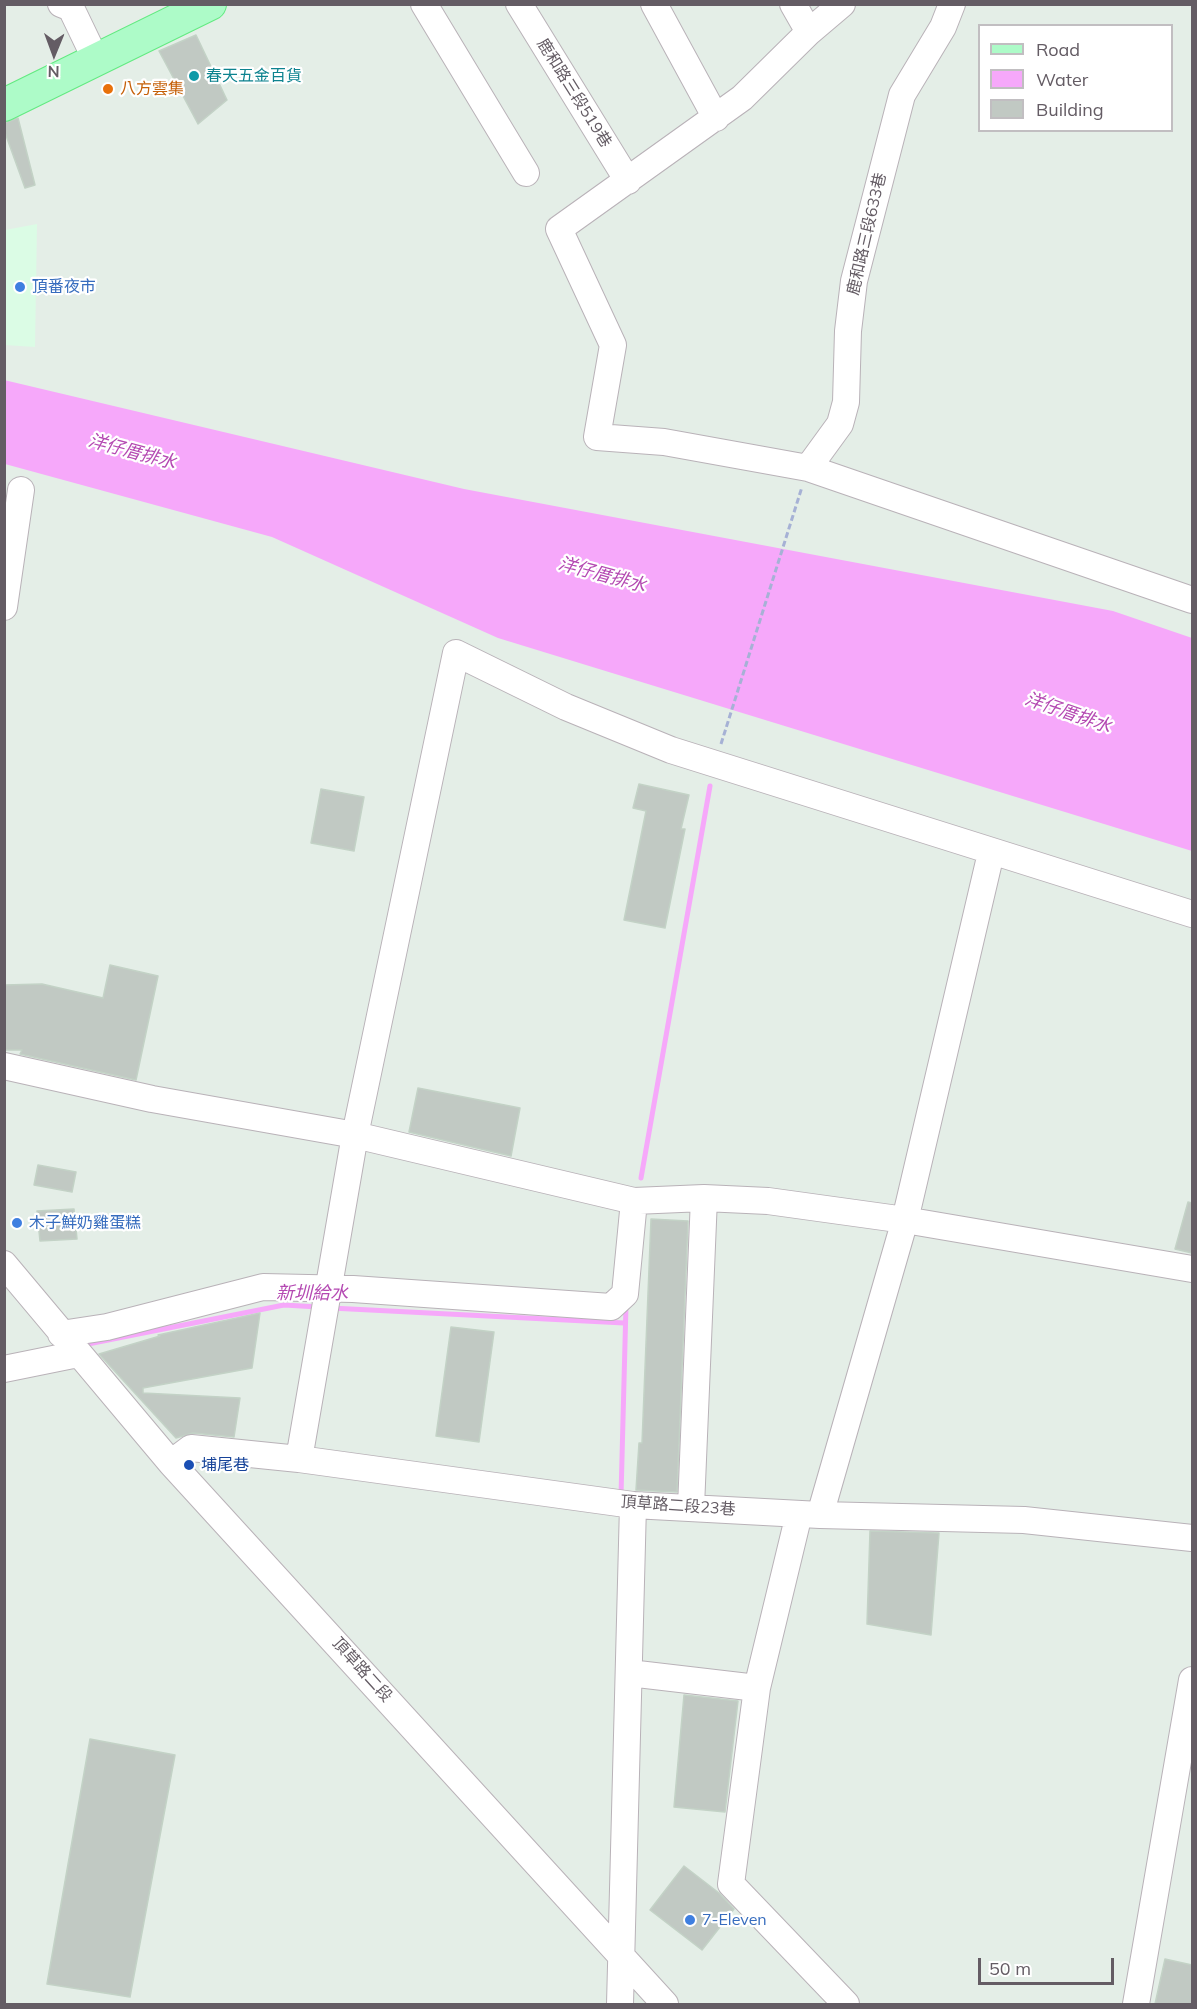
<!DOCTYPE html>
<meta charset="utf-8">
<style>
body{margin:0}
#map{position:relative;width:1197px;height:2009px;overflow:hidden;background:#e4eee7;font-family:Mulish,sans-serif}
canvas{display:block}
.frame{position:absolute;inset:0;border:6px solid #645c64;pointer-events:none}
.legend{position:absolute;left:978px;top:24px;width:195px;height:108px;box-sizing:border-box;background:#fff;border:2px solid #c1bec1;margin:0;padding:8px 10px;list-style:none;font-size:18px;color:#645c64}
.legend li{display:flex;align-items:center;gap:12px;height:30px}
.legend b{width:30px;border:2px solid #c1bec1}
.north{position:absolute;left:24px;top:24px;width:60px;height:60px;-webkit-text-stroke:4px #fff;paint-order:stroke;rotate:181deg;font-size:16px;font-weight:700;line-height:24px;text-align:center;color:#645c64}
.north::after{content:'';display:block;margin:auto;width:21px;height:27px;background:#645c64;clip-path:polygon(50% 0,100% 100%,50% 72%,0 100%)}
.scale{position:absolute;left:978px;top:1958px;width:136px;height:27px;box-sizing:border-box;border:3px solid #645c64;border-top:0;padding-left:8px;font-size:18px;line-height:21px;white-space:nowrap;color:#645c64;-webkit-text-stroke:4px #fff;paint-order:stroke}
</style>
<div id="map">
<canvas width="1197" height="2009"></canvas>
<div class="frame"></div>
<ul class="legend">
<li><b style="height:8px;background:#adfbc8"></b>Road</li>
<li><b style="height:16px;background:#f6a8fa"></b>Water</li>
<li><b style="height:16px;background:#c1c9c3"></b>Building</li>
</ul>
<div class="north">N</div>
<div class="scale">50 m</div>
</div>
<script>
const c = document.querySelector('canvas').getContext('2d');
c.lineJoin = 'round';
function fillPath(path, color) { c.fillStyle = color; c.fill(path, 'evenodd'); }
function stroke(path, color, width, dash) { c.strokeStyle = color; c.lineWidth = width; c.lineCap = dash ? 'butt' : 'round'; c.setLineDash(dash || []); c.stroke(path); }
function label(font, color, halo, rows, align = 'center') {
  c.font = font + ' Mulish,"Noto Sans TC",sans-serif'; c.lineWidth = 4.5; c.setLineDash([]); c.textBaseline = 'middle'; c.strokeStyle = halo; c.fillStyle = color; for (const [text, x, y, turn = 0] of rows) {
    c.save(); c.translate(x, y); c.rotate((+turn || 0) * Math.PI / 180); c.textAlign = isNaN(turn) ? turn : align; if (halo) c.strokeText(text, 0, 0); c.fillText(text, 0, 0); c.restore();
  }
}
fillPath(new Path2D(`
 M37,224L35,347L5,345V230Z`), '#dbfce5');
fillPath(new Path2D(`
 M4,380L464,489L1113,611L1192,638V851L498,638L272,537L5,464Z`), '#f6a8fa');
stroke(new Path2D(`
 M641,1178L710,786
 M331,1308L624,1323
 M83,1345L284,1305L318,1307
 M621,1496L626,1305`), '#f6a8fa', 5);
const building = new Path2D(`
 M196,35L227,100L198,124L159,51Z
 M18,118L35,185L25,188L4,130V123Z
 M639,784L689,795L681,829H685L665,928L624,920L646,811L633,808Z
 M321,789L364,797L354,851L311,843Z
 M110,965L158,976L136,1080L20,1054L22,1050H4V985L42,984L103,998Z
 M418,1088L520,1108L511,1156L409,1132Z
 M38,1165L76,1172L72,1192L34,1185Z
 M1188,1202L1192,1203V1253L1175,1249Z
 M74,1209L77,1239L40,1241L37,1211Z
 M651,1219L688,1221L677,1492L636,1490L639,1443H642Z
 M260,1313L252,1368L143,1388V1393L240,1398L234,1437L193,1433L176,1438L99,1354L160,1336L158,1335Z
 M451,1327L494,1332L479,1442L436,1436Z
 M870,1531L939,1533L931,1635L867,1624Z
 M684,1695L738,1701L725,1812L674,1807Z
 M90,1739L175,1755L130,1997L47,1984Z
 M684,1866L719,1893L734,1909L702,1950L650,1910Z
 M1165,1959L1192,1965V2004H1155Z`);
fillPath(building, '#c1c9c3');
stroke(building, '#c3d2c6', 1.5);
const minor = new Path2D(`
 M61,4L71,8L96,60
 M424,4L526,173
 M519,4L628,181
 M654,4L716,118
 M793,4L809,32
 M842,4L809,32L742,98L559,229L613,345L597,437L664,442L808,468L1192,600
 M808,468L840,424L846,402L848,331L854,281L902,95L943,27L952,4
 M4,607L21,490
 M4,1066L152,1099L355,1135L634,1201L704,1198L768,1201L905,1220L1192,1269
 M4,1264L171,1463L665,2004
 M61,1334L107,1327L263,1287L353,1289L611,1307L625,1294L634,1201
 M4,1369L78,1354
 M299,1459L355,1135L456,653L566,707L671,750L1192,914
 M171,1463L191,1448L299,1459L633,1505L820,1515L1024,1520L1192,1538
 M691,1507L704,1198
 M820,1515L905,1220L991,853
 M629,1673L757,1688L799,1514
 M757,1688L731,1884L846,2004
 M620,2004L633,1505
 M1136,2004L1192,1680`);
const major = new Path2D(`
 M4,105L210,4`);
stroke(minor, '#b9b2b8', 28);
stroke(major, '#62ea81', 34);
stroke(new Path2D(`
 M721,744L802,487`), '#a6b1d5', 3, [6, 3]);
stroke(minor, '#fff', 26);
stroke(major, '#adfbc8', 32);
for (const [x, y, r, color] of [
 [194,76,6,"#0f9aa8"],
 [108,89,6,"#e8710a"],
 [20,287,6,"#3f7fe0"],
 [17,1223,6,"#3f7fe0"],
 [189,1465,6,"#1a4fb4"],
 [690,1920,6,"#3f7fe0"]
]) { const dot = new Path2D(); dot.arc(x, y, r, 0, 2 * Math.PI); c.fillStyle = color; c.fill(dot); stroke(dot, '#fff', 2); }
label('16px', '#0d838f', '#fff', [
 ["春天五金百貨",206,76]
], 'left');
label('16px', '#c56008', '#fff', [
 ["八方雲集",120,89]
], 'left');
label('16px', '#645c64', '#fff', [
 ["鹿和路三段519巷",574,93,58],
 ["鹿和路三段633巷",867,234,-77],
 ["頂草路二段23巷",678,1506,4],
 ["頂草路二段",362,1670,48]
]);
label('16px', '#366cbe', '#fff', [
 ["頂番夜市",32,287],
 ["木子鮮奶雞蛋糕",29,1223],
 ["7-Eleven",702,1920]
], 'left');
label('16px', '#164399', '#fff', [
 ["埔尾巷",201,1465]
], 'left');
label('italic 18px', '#b449b2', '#fff', [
 ["洋仔厝排水",132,452,15],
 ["洋仔厝排水",602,575,15],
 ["洋仔厝排水",1068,713,19],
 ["新圳給水",312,1294]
]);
</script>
